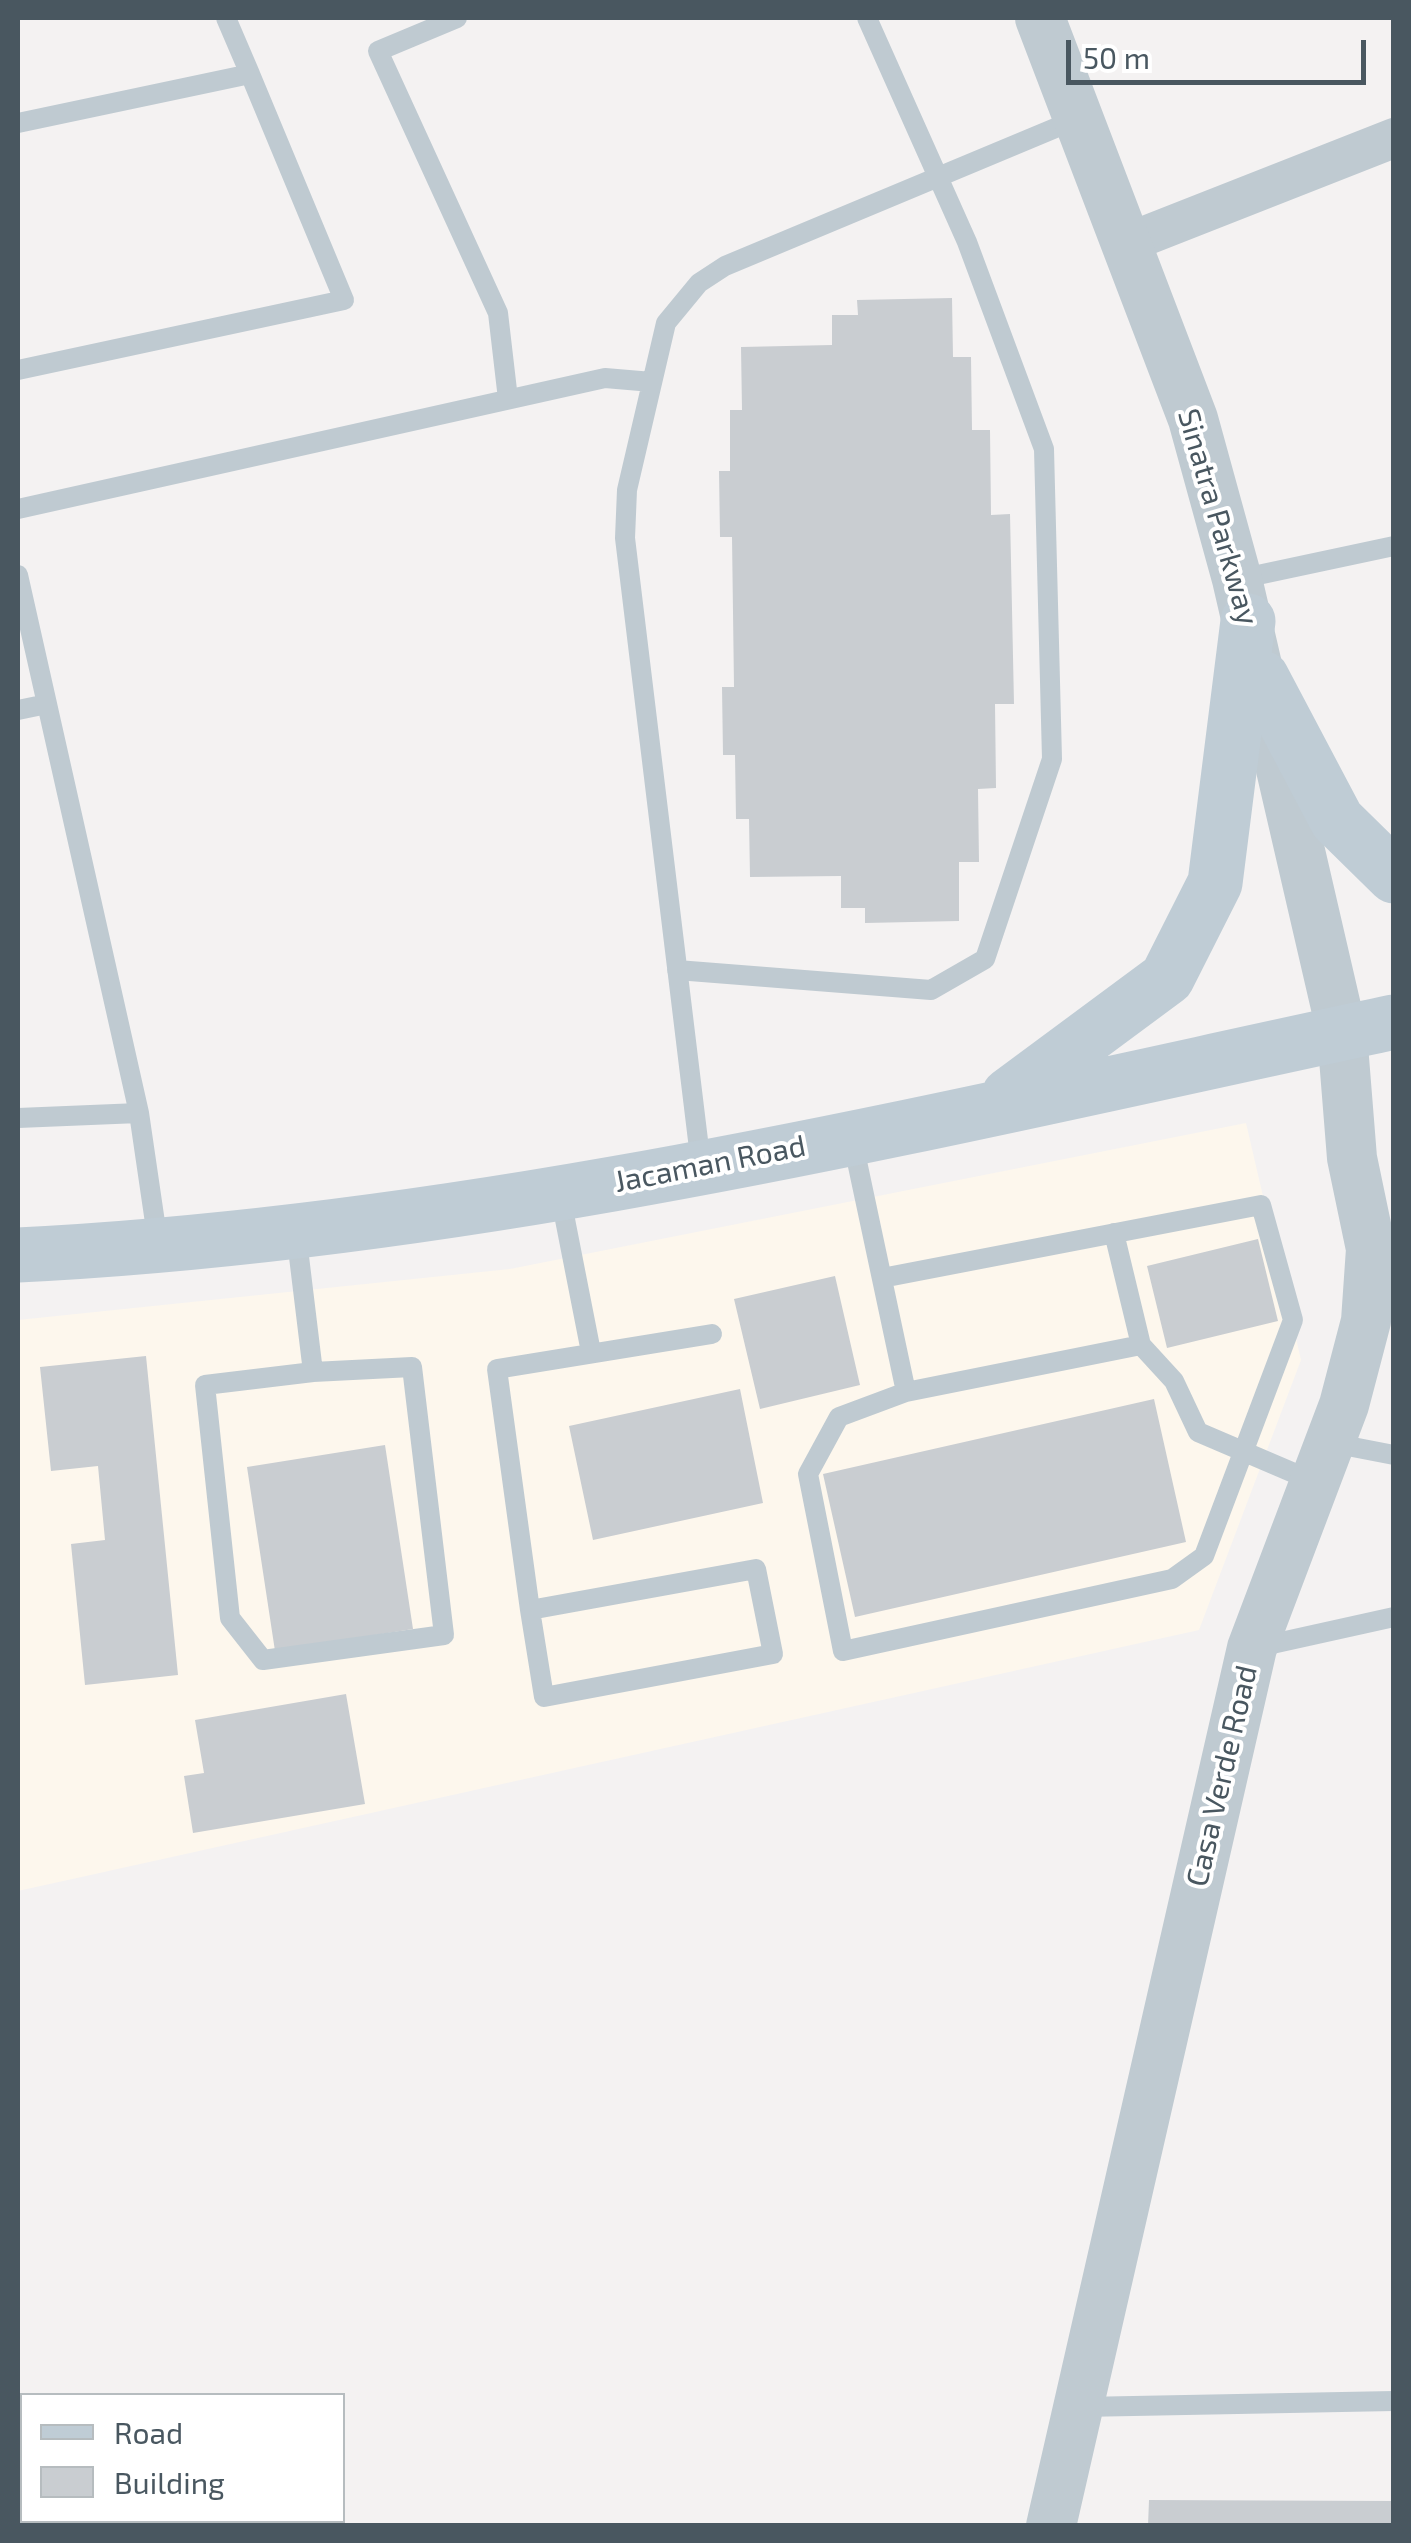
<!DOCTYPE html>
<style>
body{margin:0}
#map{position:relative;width:1411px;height:2543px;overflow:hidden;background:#f4f2f2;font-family:"Exo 2",sans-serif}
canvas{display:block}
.frame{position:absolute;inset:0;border:20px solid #495760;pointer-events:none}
.legend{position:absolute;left:20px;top:2393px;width:325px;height:130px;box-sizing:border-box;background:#fff;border:2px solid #b6bcbf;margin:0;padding:12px 18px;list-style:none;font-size:30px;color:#495760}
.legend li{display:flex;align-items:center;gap:20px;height:50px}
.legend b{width:50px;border:2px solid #b6bcbf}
.scale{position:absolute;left:1066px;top:40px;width:300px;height:45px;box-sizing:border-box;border:5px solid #495760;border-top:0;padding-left:12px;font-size:30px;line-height:35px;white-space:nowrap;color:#495760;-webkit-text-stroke:8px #fff;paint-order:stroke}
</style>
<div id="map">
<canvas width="1411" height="2543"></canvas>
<div class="frame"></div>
<ul class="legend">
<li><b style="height:12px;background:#bfccd5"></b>Road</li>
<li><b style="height:28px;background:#c9cdd1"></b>Building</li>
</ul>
<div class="scale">50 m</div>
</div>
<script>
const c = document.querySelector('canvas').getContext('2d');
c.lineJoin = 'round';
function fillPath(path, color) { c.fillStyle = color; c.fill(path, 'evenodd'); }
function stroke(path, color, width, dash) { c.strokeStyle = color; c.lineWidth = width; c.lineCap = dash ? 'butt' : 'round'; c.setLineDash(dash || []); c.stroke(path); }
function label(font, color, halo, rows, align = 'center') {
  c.font = font + ' "Exo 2",sans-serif'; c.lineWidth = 8; c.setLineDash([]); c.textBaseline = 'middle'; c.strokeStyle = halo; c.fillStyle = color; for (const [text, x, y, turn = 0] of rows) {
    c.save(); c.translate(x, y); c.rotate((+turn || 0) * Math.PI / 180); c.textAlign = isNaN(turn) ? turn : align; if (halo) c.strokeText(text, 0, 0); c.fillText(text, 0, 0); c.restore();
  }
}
fillPath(new Path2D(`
 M1246,1123L1301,1360L1199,1630L18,1891V1320L510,1269Z`), '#fdf7ed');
fillPath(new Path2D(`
 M952,298L953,357H971L972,430H990L991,515L1010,514L1014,704H995L996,788L978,789L979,862H959V921L865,923V908H841V876L750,877L749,819H736L735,755H723L722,687H734L732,537H720L719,471H730V410H742L741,347L832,345V315H858L857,300Z
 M1258,1239L1278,1321L1167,1348L1147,1266Z
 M835,1276L860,1385L760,1409L734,1299Z
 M146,1356L178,1675L85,1685L71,1544L105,1540L98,1466L51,1471L40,1367Z
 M740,1389L763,1503L593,1540L569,1426Z
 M1154,1399L1186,1542L855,1617L823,1474Z
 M385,1445L413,1629L275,1651L247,1467Z
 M346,1694L365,1804L193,1833L184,1776L204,1773L195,1720Z
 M1149,2500L1394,2501V2526H1148Z`), '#c9cdd1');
stroke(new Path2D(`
 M457,18L378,51L498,313L508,399
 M18,123L250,74L226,18
 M18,370L344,300L250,74
 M18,509L605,378L652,382
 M18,575L139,1113L158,1243
 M1239,579L1394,546
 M18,710L47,704
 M677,970L931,990L985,959L1052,759L1044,449L967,242L867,18
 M18,1118L139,1113
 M852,1138L906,1392L1141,1345L1174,1381L1198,1432L1315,1482
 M701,1165L625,538L627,490L666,323L699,283L725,266L1077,119
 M560,1194L591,1352
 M296,1232L313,1372L412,1367L444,1635L263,1660L230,1618L205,1385L313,1372
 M1114,1233L1141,1345
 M882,1278L1261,1205L1293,1320L1204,1556L1172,1579L843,1651L808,1474L839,1417L906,1392
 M1332,1443L1394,1455
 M530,1610L544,1697L773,1654L756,1569L530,1610L497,1369L712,1334
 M1254,1648L1394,1617
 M1081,2407L1394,2401`), '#bfcad1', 20);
stroke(new Path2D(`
 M1127,243L1394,138`), '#bfcad1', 40);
stroke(new Path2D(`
 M1040,18L1193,419L1237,579L1342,1033L1352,1158L1371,1249L1366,1321L1344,1405L1252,1648L1051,2526`), '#bfcad1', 50);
stroke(new Path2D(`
 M1262,678L1337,820L1394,876
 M1009,1095L1167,978L1215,883L1248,621
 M18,1255C482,1232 940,1119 1394,1022`), '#bfccd5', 55);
label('30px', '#495760', '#fff', [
 ["Sinatra Parkway",1218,517,74],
 ["Jacaman Road",710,1164,-11],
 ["Casa Verde Road",1222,1776,-77]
]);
</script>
